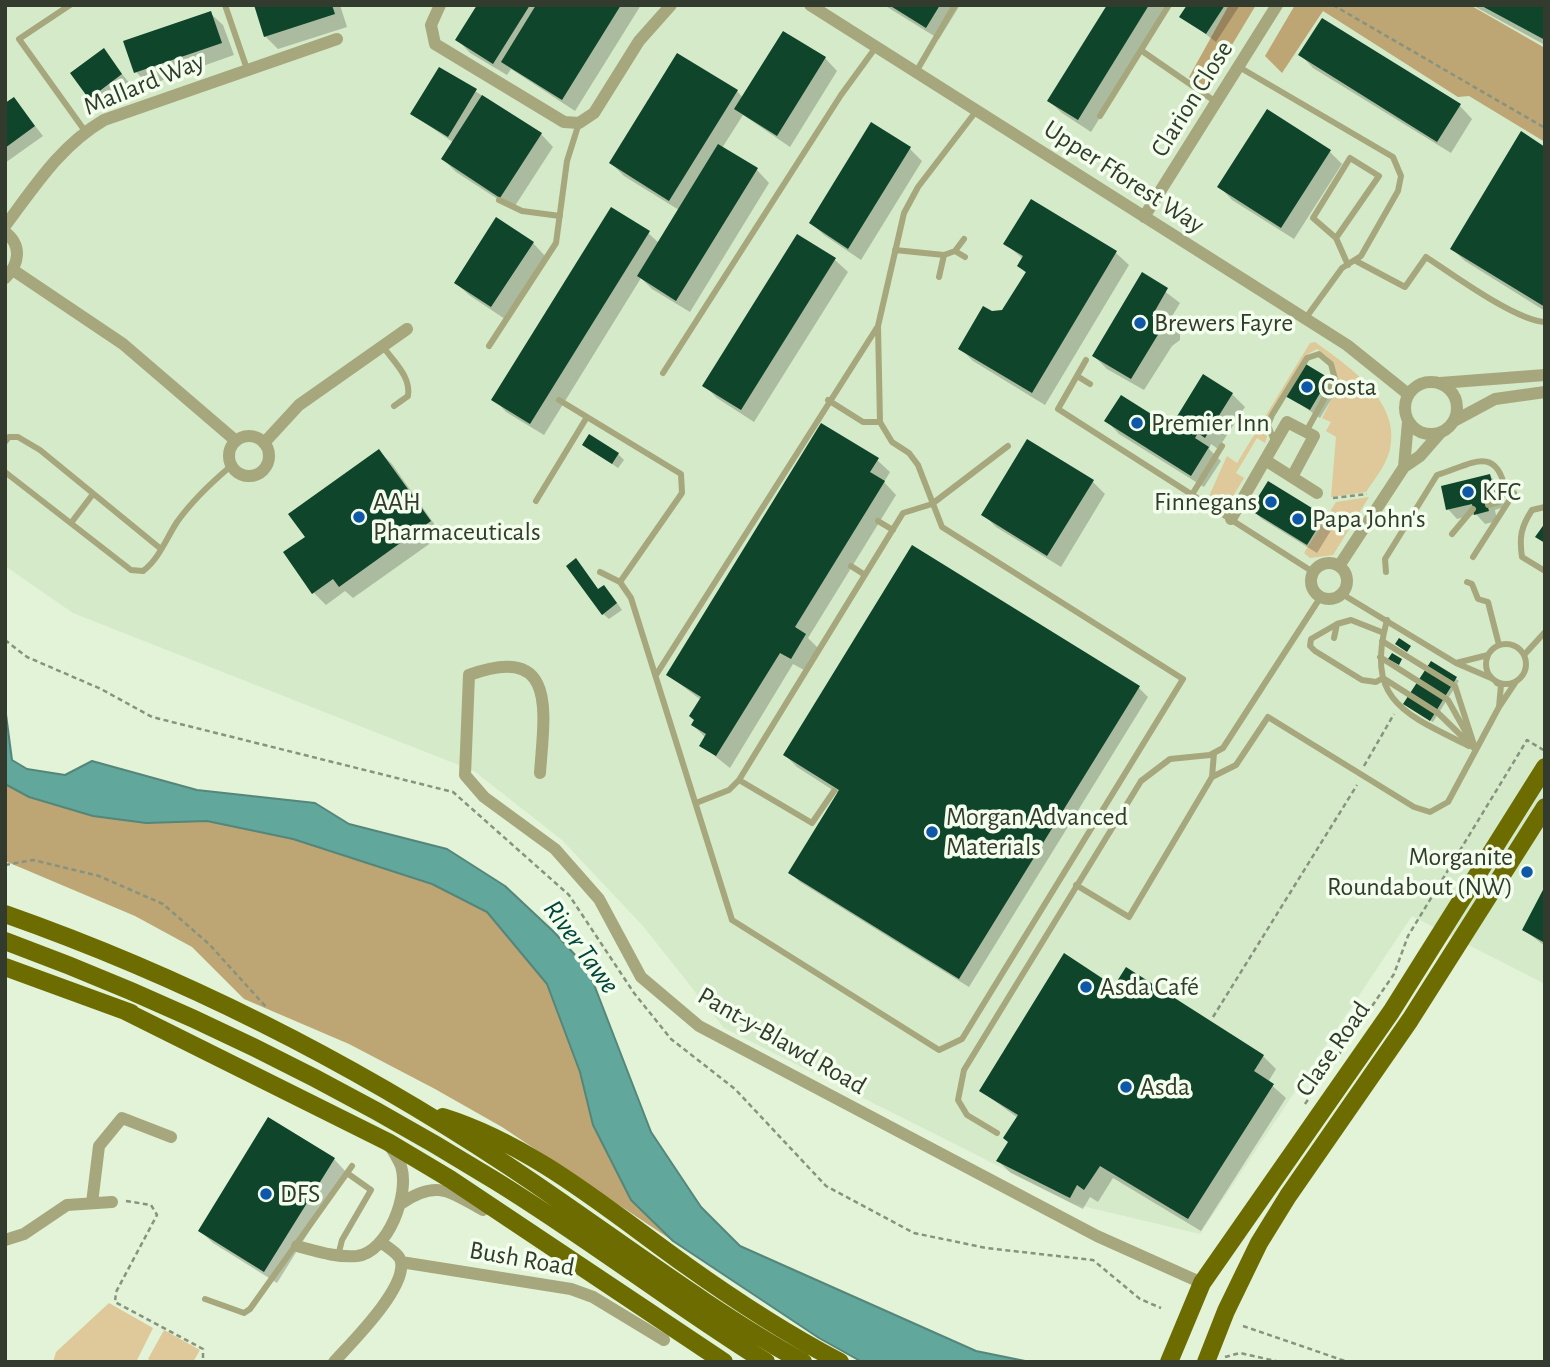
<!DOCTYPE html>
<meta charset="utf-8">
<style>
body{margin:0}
#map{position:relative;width:1550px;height:1367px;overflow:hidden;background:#e2f3d7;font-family:"Alegreya Sans",sans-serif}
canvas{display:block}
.frame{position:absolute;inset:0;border:7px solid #333a2e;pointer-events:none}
</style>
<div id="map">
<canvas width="1550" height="1367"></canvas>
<div class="frame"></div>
</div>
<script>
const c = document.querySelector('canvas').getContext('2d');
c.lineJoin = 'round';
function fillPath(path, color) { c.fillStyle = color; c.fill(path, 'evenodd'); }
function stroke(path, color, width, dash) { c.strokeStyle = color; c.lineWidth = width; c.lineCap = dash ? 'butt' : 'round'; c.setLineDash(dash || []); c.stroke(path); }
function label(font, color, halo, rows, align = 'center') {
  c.font = font + ' "Alegreya Sans",sans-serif'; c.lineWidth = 7; c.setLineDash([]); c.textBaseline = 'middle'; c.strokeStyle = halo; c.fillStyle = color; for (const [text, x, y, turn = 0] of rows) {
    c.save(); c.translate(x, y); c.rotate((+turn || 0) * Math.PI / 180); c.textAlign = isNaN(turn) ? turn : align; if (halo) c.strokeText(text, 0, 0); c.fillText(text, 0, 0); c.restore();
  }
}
fillPath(new Path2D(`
 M5,5H1545V984L1412,916L1200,1234L1074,1204L724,1028L643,926L562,840L474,771L73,613L5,566Z`), '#d5eac8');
fillPath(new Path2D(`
 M1315,342C1348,366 1401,401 1390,449C1387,464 1374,480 1366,492L1331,497L1336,437L1326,431L1331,422L1322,418C1336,392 1348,367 1317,349L1308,354L1264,428L1267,437L1265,443L1257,438L1236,473L1244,478L1227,506L1212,501L1210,494L1227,456L1237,463L1310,343Z
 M1369,497L1333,555L1310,558L1304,553L1336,502Z
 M109,1303L153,1328L136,1362H53L56,1352Z
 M164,1330L200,1350L193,1362H153L148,1359Z`), '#dfc899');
fillPath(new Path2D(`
 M1229,5H1256L1206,88L1189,77Z
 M1295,5H1470L1545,48V142L1469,96L1458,97L1323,11L1282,73L1265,56Z
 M5,784L29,797L146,823L207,821L293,839L432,884L487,912L547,984L580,1072L593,1125L631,1200L673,1241L502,1127L435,1089L349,1044L244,999L192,947L135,916L5,861Z`), '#bea674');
const water = new Path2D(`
 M5,707L12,760L27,769L65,775L92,761L197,790L315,803L349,824L447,849L505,886L554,932L588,969L651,1132L701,1207L740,1246L976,1351L1030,1362H862L819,1338L673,1241L631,1200L593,1125L580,1072L547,984L487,912L432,884L293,839L207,821L146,823L93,816L29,797L5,784Z`);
fillPath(water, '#62a79b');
stroke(water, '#54867a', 2);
fillPath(new Path2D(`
 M255,5H340L347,27L278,49L265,36Z
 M479,5H641L575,111L511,69L507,75L470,53L458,40Z
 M884,5H960L939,39Z
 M1109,5H1170L1091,132L1062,113L1049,101Z
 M1189,5H1240L1216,42L1182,16Z
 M1472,5H1545V45Z
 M210,13L223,25L234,55L149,85L136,72Z
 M103,50L130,84L99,107L90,98Z
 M1301,55L1460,106L1472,119L1451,153L1313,68Z
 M825,58L837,71L790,147L743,115L722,148L757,170L769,183L690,312L652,289L641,278L544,435L506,412L494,399L648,233L659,243L679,210L624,176L611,163L737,91L743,98Z
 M475,91L541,134L553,147L513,209L456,172L443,159L454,143L412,114Z
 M14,99L43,136L5,163V105Z
 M909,148L922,161L861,260L824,235L811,223Z
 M1545,149V311L1465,261L1452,249Z
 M1329,151L1342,164L1294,239L1232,200L1220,187Z
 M1031,201L1116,253L1129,265L1045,405L973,361L960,348L992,313L1003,312L1027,274L1019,266L1023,259L1006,244Z
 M798,236L835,260L848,272L754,422L717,398L704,385Z
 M533,243L545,256L505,319L469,295L456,283Z
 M1142,274L1180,303L1168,323L1180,334V340L1172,346L1144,390L1107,369L1094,356Z
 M1328,379L1338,388L1320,418L1287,395Z
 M1232,394L1245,407L1218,449L1211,444L1209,449L1221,461L1204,487L1119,434L1107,421L1184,437L1189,428L1179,417Z
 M584,445L618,454L624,460L618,468Z
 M379,451L392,464L442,535L353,598L345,591L326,605L313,592L307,537Z
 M877,460L890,472L884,482L896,495L808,638L818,648L804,670L793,664L730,768L701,745L706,738L693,725L701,700L668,675Z
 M1490,476L1499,485L1504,507L1495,510L1497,521L1485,524L1476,514L1457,519L1448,509Z
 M1092,481L1105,494L1061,567L996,527L983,514Z
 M1252,510L1324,518L1333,527L1317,553L1262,519Z
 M582,567L599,591L610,593L622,610L609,619L603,614Z
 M1432,663L1459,681L1433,722L1408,707Z
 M1139,688L1148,697L969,987L800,882L790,873L839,794L797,767L785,755Z
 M1545,892V946L1524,930Z
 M1115,989L1263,1056L1276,1069L1268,1082L1286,1098L1201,1231L1113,1178L1098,1202L1090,1197L1083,1209L1011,1173L998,1161L1010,1142L1018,1118L981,1091Z
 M334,1159L346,1172L277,1283L213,1243L200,1231Z`), '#0003');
fillPath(new Path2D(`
 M254,5H332L335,14L264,37Z
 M477,5H530L493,64L455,40Z
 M536,5H621L562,100L501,62Z
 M889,5H940L926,28Z
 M1107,5H1149L1078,120L1047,101Z
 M1187,5H1225L1206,34L1179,17Z
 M1480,5H1545V40Z
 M211,11L222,43L134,73L123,41Z
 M1322,18L1461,104L1437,142L1298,55Z
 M783,31L826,57L777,136L734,109Z
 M104,48L122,74L89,99L70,73Z
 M677,53L738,90L669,201L609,163Z
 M439,67L477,89L448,137L410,114Z
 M482,95L542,133L500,198L441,159Z
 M14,97L35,126L5,148V103Z
 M1267,109L1331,150L1281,228L1217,187Z
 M871,122L911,147L848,249L809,223Z
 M1521,131L1545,147V307L1450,249Z
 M718,144L758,168L676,301L637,276Z
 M1031,199L1117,251L1032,393L958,349L983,306L992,311L1002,310L1026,272L1017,266L1023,256L1003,244Z
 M611,207L650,231L530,424L491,400Z
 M496,217L534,242L491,307L454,283Z
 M797,234L836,258L741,410L702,386Z
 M1142,272L1168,288L1152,316L1163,317L1167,320L1169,327L1159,333L1131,379L1092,356Z
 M1304,363L1329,378L1310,410L1285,396Z
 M1203,374L1233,393L1205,438L1198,433L1195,438L1209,447L1191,476L1104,421L1121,395L1183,434L1189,425L1176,418Z
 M821,423L879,458L870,472L885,481L795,627L806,634L791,659L780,653L716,756L699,746L706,734L691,725L694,720L689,716L701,697L666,675Z
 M589,434L619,453L612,464L582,445Z
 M1027,439L1094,480L1047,556L981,515Z
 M379,449L431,521L339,587L333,579L312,594L283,552L305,537L288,514Z
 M1490,474L1496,498L1486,501L1489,511L1474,515L1472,504L1446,510L1441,486Z
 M1268,481L1325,516L1307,545L1250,510Z
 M1545,523V543L1535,537Z
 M912,545L1140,686L959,979L788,873L839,790L783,755Z
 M576,558L598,589L604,585L617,603L602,615L566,566Z
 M1399,638L1411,646L1407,652L1395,644Z
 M1392,653L1402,659L1399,665L1388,659Z
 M1431,661L1457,677L1430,721L1403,704Z
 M1545,886V943L1522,930Z
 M1064,953L1114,986L1126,967L1264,1055L1254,1071L1274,1084L1188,1219L1100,1166L1084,1190L1077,1185L1070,1198L996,1161L1008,1142L1003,1138L1018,1115L979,1091Z
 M268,1117L335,1158L264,1272L198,1231Z`), '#0e452b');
stroke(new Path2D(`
 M1333,5L1545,128
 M1333,498L1367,494
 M5,640L27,657L101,689L152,717L453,792L569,895L634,993L671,1039L735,1089L826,1186L914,1233L986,1248L1093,1260L1140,1299L1161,1308
 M1364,766L1394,714
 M5,865L33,860L99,876L163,904L209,944L267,1008
 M1213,1017L1357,785
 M1305,1104L1394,974L1408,936L1527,740L1545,751
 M126,1201L151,1205L157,1215L116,1292L115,1302L203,1349V1362
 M1243,1326L1348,1362
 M1225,1357L1240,1353L1280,1362`), '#87937f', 2.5, [5, 3.5]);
stroke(new Path2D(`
 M70,5L19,39L85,131
 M225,5L247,69
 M1142,51L1216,102
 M1239,67L1393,157L1401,176L1398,191L1361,256L1342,268L1305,319
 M916,72L955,5
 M1100,116L1169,5
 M499,200L522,211L560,216
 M1336,238L1379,176L1350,158L1313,218L1336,238L1348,265
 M895,250L944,255
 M955,251L965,257
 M1356,261L1405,287L1426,257C1452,274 1516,321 1545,322
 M939,277L944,255L955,251L964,239
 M489,346L556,243L567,161L579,123
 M384,348C395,363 411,377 408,396L394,406
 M1086,360L1058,409L1313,572
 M663,373L841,95L876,47
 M1077,376L1090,384
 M559,400L681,474L682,493L620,582
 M828,400L863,422H880
 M1274,441L1268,425L1272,415L1307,358L1319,354L1331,364L1335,379L1307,430
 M5,442L9,437H18L40,450L161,549
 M5,472L131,570L143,571C159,559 166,539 177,522C192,501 212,482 231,466
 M1193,493L1222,446
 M536,501L587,417
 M1545,507L1532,510C1521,527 1519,537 1522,557L1545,571
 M878,521L893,530
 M71,523L93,494
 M1452,534L1473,509
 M1473,557L1514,493
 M851,566L865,575
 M600,572L620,582L631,598L732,920L939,1050L962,1039L1183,679L942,527L918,465L909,453L892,442L880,422L878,326L904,213L918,187L977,110
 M1386,572L1385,559L1437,475C1470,465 1496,444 1505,489L1499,502L1488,505
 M1467,582L1472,584L1478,599L1488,602L1499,645
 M1342,594L1456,663
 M1387,620C1365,701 1405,714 1469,746
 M1337,624L1311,639L1310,646L1315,651L1362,680L1376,682L1383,678L1438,713L1476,750
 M1334,638L1337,624L1351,620L1384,633
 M1382,641L1455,686L1475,748
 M1486 664a20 20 0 1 1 40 0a20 20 0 1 1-40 0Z
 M1488,655L1456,663L1491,678
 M1524,655L1545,632
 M1380,657L1448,700L1468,736
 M656,675L878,326
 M1497,683L1501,685L1499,707L1515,683
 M1212,777L1236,765L1268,717L1414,807L1430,812L1448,802L1499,707
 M739,780L812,823L834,791
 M696,803L729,790L739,780L903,513L932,504L1008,446
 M1076,885L1129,917L1212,777L1214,753
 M997,1133L967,1115L958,1100L964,1070L1141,781L1170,759L1210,755L1223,748L1320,598
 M338,1256L342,1240L371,1190L347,1173
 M205,1299L244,1313L250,1309L352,1166`), '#a6a77c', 6);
stroke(new Path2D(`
 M440,5L431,25L435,44L564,122L579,123L594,113L639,41L671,5
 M810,5L1347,345L1408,394
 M1144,217L1277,5
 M5,226C35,186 60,146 104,120L337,39
 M5,232C22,245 20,264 5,278
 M13,270L123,344L236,441
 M1405 408a26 26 0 1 1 52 0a26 26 0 1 1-52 0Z
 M1440,383L1545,375
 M1454,421L1495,399L1545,392
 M229 456a20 20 0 1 1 40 0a20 20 0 1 1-40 0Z
 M264,443L299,405L407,329
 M1265,460L1317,493
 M1404,467L1408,422
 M1231,519L1287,422L1314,436L1292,477
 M1311 581a18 18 0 1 1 36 0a18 18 0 1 1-36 0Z
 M1339,566L1404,467L1420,456L1441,432
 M540,773C544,714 559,642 469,675L465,775L484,797L555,849L599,899L641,977L699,1026L1097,1236L1202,1283
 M92,1203L99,1146L122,1118L171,1137
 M402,1203C437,1179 450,1192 483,1210
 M5,1240L24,1234L67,1205L112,1202
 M297,1246C316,1251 337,1258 357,1256C388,1252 410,1194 401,1166C398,1158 392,1150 388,1142
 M401,1262L571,1289L593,1297L664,1340
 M334,1362C351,1343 406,1289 401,1262C400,1254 388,1248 382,1243`), '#a6a77c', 12);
stroke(new Path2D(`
 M5,914C181,976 351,1062 507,1165C604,1229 702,1306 803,1362
 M5,941C176,1004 339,1084 494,1180C587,1237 673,1304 766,1362
 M5,967L131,1013
 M123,1010L388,1142L450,1179L724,1362
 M443,1117C533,1145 611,1212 687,1266C736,1301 787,1334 840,1362
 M1169,1362L1202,1283L1391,1012L1545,767
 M1206,1362L1226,1311L1259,1243L1288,1196L1410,1020L1545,807`), '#6c6c00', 18);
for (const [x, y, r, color] of [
 [1140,323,7,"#0f58a7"],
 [1307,387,7,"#0f58a7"],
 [1137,423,7,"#0f58a7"],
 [1468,492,7,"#0f58a7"],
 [1271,502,7,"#0f58a7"],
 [359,517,7,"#0f58a7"],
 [1298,519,7,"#0f58a7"],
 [932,832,7,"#0f58a7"],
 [1527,872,7,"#0f58a7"],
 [1086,987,7,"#0f58a7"],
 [1126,1087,7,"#0f58a7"],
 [266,1194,7,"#0f58a7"]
]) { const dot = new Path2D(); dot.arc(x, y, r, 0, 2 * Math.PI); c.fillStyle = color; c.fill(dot); stroke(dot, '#f3feed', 2.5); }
label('26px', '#333a2e', '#f3feed', [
 ["Mallard Way",144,84,-22],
 ["Clarion Close",1192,99,-58],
 ["Upper Fforest Way",1124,177,33],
 ["Pant-y-Blawd Road",782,1041,30],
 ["Clase Road",1333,1049,-55],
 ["Bush Road",522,1259,10]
]);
label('26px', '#333a2e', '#f3feed', [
 ["Brewers Fayre",1154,323],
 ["Costa",1321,387],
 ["Premier Inn",1151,423],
 ["KFC",1482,492],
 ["AAH",373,502],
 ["Pharmaceuticals",373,532],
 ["Finnegans",1257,502,"right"],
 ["Papa John's",1312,519],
 ["Morgan Advanced",946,817],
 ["Materials",946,847],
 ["Morganite",1513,857,"right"],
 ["Roundabout (NW)",1513,887,"right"],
 ["Asda Café",1100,987],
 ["Asda",1140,1087],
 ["DFS",280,1194]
], 'left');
label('italic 28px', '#01443c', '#f3feed', [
 ["River Tawe",581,947,54]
]);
</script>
